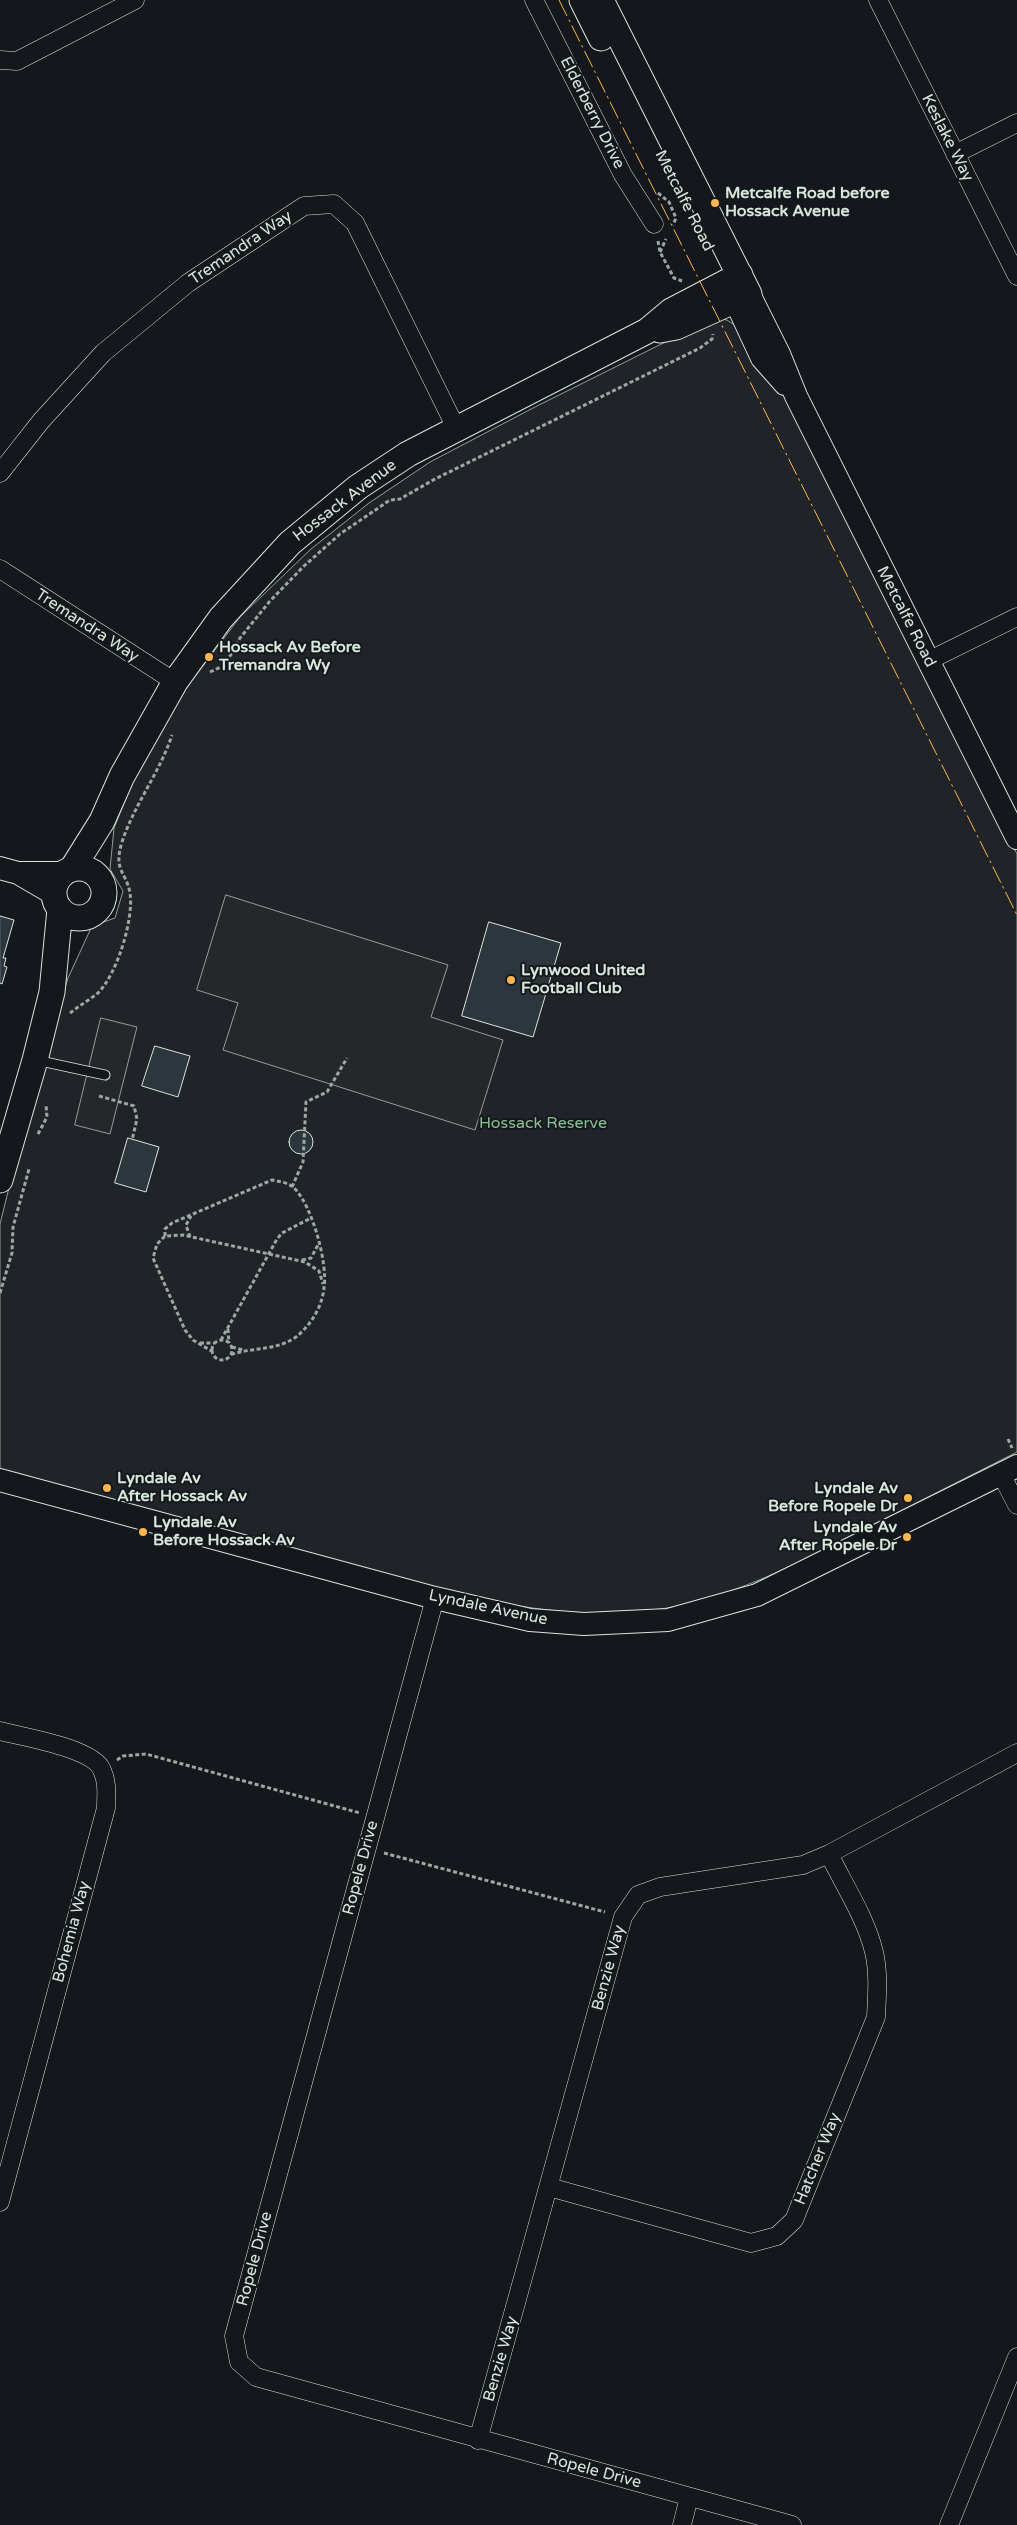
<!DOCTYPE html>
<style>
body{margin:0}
canvas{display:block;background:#14181c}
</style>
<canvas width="1017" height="2525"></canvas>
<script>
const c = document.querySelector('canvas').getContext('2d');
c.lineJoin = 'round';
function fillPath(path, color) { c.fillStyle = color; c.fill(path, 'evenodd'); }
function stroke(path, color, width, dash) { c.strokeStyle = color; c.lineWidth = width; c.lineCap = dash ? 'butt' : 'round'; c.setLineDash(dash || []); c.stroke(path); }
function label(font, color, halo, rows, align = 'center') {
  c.font = font + ' "Varela Round",sans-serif'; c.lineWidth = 4; c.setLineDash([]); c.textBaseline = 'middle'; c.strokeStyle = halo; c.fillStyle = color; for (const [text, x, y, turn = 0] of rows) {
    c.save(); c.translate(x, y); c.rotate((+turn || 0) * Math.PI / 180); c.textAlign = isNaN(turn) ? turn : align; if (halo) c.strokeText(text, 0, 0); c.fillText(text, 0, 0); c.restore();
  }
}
const green = new Path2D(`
 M714,318L727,320L740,329L793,397L1017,854V1452C964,1479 912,1505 859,1532C805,1560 750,1588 691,1603C562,1635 430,1585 306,1552C204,1525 102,1497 0,1470V1224L25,1123L68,978L92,926L115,918L123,891L110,869L114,828L135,776L186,688L240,617L311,549L369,503L430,462L535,407Z`);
fillPath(green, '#202428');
stroke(green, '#939e99', 1);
const parking = new Path2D(`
 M226,895L448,965L431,1017L503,1040L475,1130L223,1050L238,1003L197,990Z
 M101,1018L137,1027L110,1134L75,1125Z`);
fillPath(parking, '#24282b');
stroke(parking, '#939e99', 1);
const building = new Path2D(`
 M0,916L14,920L3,958H6L4,966L7,967L2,984L0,983Z
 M489,922L561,943L533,1037L462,1016Z
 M155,1046L190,1056L178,1097L142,1086Z
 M289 1142a12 12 0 1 1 24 0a12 12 0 1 1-24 0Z
 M128,1138L159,1147L146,1192L115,1183Z`);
fillPath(building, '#2c363c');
stroke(building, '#d8e6dc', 1);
const service = new Path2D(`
 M36,1060L105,1075`);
const minor = new Path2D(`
 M534,0L623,175L654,224
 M878,0L1017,276
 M0,60L17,61L135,0
 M955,154L1017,123
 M0,473L41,421L103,353L188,283L304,206L334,204L355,223L456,428
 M0,569L175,682
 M928,661L1017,617
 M1001,1474L1017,1505
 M435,1598L234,2336L239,2362L256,2377L792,2525
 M0,1731C23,1737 93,1748 102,1770C108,1783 106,1795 106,1808L0,2202
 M549,2187L751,2243L777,2236L794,2220L876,2017C877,1995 879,1973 874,1952C866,1918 844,1885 829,1854
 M478,2440L623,1917L638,1895L660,1887L803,1865L829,1854L1017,1753
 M682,2525L689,2497
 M949,2525L1017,2357`);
const tertiary = new Path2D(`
 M749,294L779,354L796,396L1017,838
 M735,300L762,358L785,384
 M0,868L18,873L54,894
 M18,873H64
 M0,1480L435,1598L530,1620L584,1624L668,1620L757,1595L1017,1466`);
const secondary = new Path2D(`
 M582,0L601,38
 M601,0L749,294L676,327L660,330
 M54 893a25 25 0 1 1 50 0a25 25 0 1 1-50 0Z
 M72,869L102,821L122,776L175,682L221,618L290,543L358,487L408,454L647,331L671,311L740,275
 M0,1180L35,1060L52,992L60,909`);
stroke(service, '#d8e6dc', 11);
stroke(minor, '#d8e6dc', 19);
stroke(tertiary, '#d8e6dc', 24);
stroke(secondary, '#d8e6dc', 27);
stroke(new Path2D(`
 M658,193L669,202L676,218L673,225
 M658,241L660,252L674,278L682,281
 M660,252L666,239
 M210,672L225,665L240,638L270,601L304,566L340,534L390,500L400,499L435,479L700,348L712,339L713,334
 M70,1013C79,1006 89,1000 98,993C117,974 134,919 130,893C126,871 113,871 122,842C134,805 160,772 172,735
 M99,1096L134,1106L137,1119L132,1140
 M38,1134L47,1117L46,1105
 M292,1187L303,1162L306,1102L327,1092L347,1058
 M165,1236V1229L172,1223L272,1180C280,1182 288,1182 294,1188C312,1205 328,1263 324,1288C322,1307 311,1325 296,1337C276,1351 252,1347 230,1355
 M190,1237L186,1225L191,1216
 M302,1260L311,1258L319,1243
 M0,1293L12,1253L13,1227L29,1169
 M228,1329L229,1343
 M221,1340L277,1239L282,1233L311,1218
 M212 1350a10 10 0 1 1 20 0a10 10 0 1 1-20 0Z
 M200,1343H215
 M232,1347L243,1350
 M213,1352L193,1340L185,1330L153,1258L157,1244L165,1236L183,1235L305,1262L319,1271L323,1284
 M1008,1439L1012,1448
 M117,1760L123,1756L146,1754L360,1813
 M384,1853L605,1912`), '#9da8a2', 3, [4, 2.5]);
stroke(service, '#14181c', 9);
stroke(minor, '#14181c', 18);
stroke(tertiary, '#14181c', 22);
stroke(secondary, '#14181c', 25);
stroke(new Path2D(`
 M559,0L1017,915`), '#ffb74d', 1, [18, 4, 2.5, 4]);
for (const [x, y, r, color] of [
 [715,203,5,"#ffb74d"],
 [209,657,5,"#ffb74d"],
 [511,980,5,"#ffb74d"],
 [107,1488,5,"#ffb74d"],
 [908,1498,5,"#ffb74d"],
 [143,1532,5,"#ffb74d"],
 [907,1537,5,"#ffb74d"]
]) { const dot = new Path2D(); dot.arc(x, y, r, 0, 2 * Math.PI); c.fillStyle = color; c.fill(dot); stroke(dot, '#14181c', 2); }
label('16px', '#d8e6dc', '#14181c', [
 ["Elderberry Drive",592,113,63],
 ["Keslake Way",947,138,63],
 ["Metcalfe Road",684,201,63],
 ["Tremandra Way",241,248,-34],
 ["Hossack Avenue",345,501,-37],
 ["Metcalfe Road",906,617,63],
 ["Tremandra Way",87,626,33],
 ["Lyndale Avenue",488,1608,12],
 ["Ropele Drive",361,1868,-75],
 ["Bohemia Way",72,1932,-75],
 ["Benzie Way",609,1968,-75],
 ["Hatcher Way",818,2159,-68],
 ["Ropele Drive",255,2259,-75],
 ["Benzie Way",501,2359,-74],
 ["Ropele Drive",594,2471,15]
]);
label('bold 16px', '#d8e6dc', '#14181c', [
 ["Metcalfe Road before",725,194],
 ["Hossack Avenue",725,212],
 ["Hossack Av Before",219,648],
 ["Tremandra Wy",219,666],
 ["Lynwood United",521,971],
 ["Football Club",521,989],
 ["Lyndale Av",117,1479],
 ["After Hossack Av",117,1497],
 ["Lyndale Av",898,1489,"right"],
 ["Before Ropele Dr",898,1507,"right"],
 ["Lyndale Av",153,1523],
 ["Before Hossack Av",153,1541],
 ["Lyndale Av",897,1528,"right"],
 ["After Ropele Dr",897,1546,"right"]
], 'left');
label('16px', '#8ac095', '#14181c', [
 ["Hossack Reserve",543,1124]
]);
</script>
